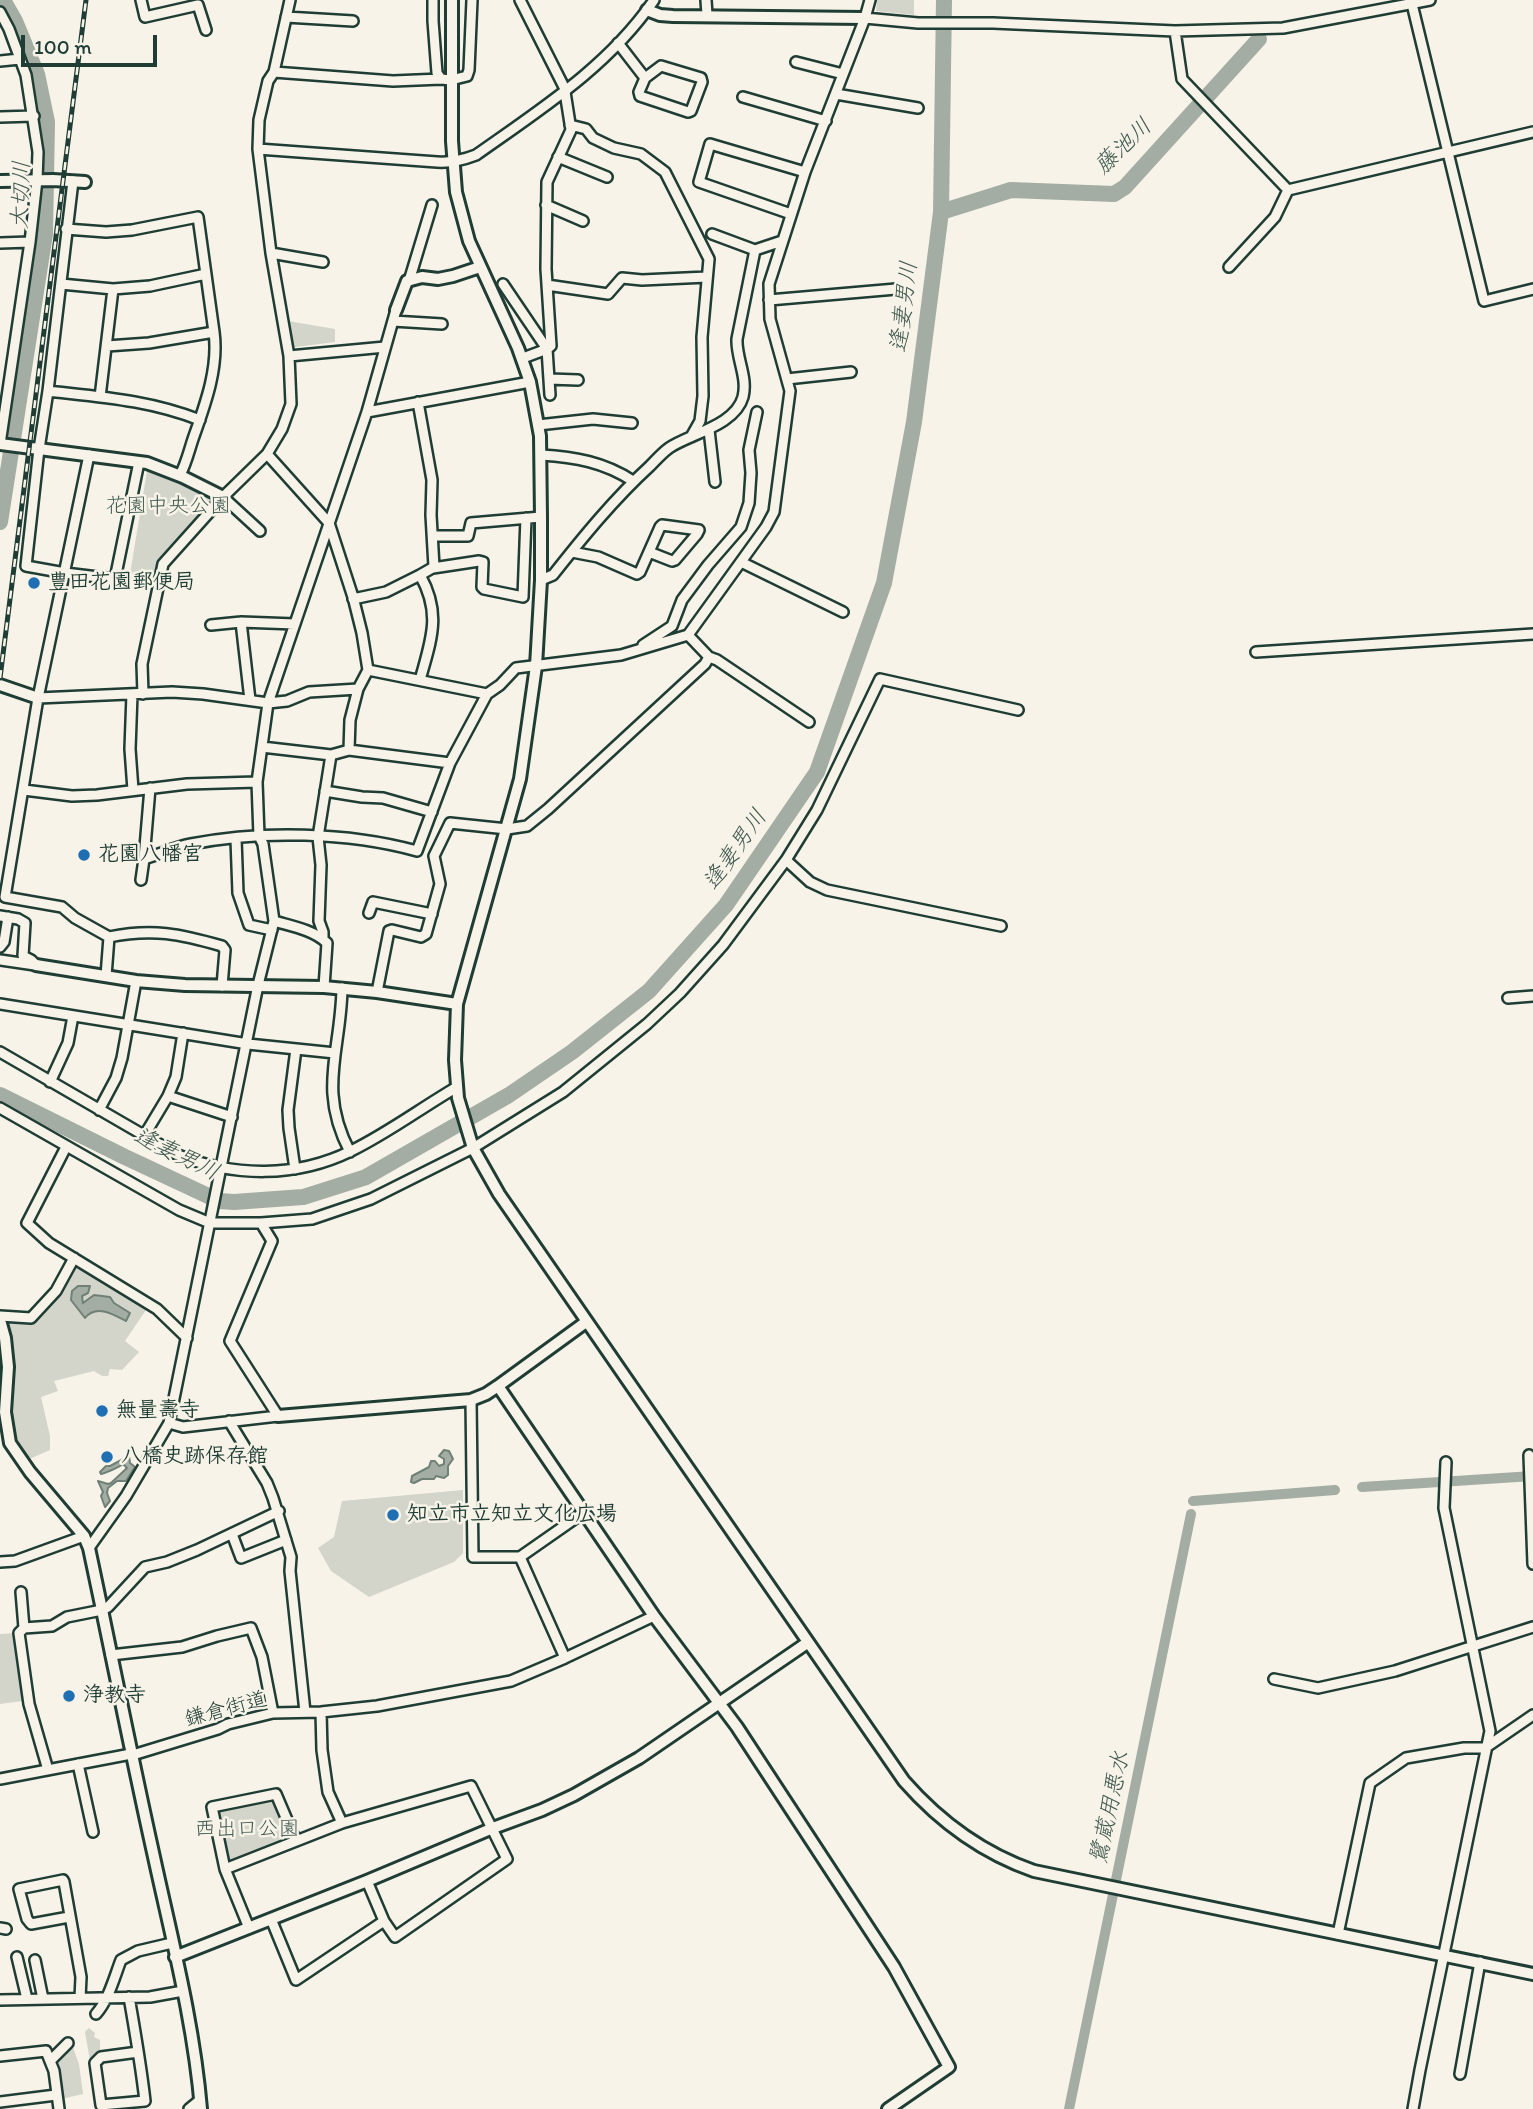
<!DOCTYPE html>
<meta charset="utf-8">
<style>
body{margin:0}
#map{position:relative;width:1533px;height:2109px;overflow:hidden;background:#f7f3e8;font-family:Itim,sans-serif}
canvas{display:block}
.scale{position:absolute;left:21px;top:35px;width:136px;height:32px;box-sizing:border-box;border:4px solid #1f3d34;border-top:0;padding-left:9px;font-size:21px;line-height:24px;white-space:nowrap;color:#1f3d34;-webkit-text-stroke:5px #f7f3e8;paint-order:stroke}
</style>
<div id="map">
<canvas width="1533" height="2109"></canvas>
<div class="scale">100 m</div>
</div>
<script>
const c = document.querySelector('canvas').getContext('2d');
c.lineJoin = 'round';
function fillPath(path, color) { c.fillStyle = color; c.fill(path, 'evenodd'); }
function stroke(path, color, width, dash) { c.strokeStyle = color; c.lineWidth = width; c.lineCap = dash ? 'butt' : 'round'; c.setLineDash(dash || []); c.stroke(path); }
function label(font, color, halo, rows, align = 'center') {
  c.font = font + ' Itim,"Klee One",sans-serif'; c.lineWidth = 5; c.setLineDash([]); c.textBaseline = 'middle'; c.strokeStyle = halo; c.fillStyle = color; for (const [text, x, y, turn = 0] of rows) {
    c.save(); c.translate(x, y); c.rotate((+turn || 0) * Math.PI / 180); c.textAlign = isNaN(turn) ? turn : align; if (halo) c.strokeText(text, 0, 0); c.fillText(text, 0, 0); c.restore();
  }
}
fillPath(new Path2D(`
 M877,0H914V15L876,11Z
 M282,320L335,329V342L288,348Z
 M147,471L181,482L212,500L164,557L154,579L129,580Z
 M78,1264L148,1307L125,1341L139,1352L122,1370L110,1369L108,1376H102L94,1371L54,1381L58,1391L41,1397L50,1436V1450L27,1460C4,1433 13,1401 13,1369C13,1352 9,1336 6,1319L31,1322L72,1267Z
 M463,1490V1553L454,1562L369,1597L331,1571L318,1548L334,1537L342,1501Z
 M16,1633L23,1693L22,1701L0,1704V1634Z
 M269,1800L274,1802L288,1837L285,1841L230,1862L227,1861L218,1814L220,1811Z
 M89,2028L95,2033L94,2037L100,2040V2050L90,2061L85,2032Z
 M72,2045L79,2064L83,2094L61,2099L57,2063L58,2058Z`), '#d3d5ca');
const water = new Path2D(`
 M78,1286H90L88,1293L82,1296L83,1303L94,1295L110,1297L114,1303L130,1313L126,1321C113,1314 96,1304 85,1318L71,1300L72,1291Z
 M444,1450L449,1451L453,1459L448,1466V1475L444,1478L436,1476L434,1479H422L414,1483L411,1482L412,1476L429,1467L431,1461H435L439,1466L444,1464V1459L439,1456Z
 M129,1456L130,1463L135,1467L126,1481H117L108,1488L107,1493L110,1501L105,1507L101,1496L103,1492L98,1481L108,1484L111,1483L127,1468L123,1464C119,1467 106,1473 101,1474L100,1472L106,1466H110Z`);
fillPath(water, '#a4ada3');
stroke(water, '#6f8077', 2);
stroke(new Path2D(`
 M1362,1487L1533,1476
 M1193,1501L1335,1490
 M1069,2109L1191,1514`), '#a4ada3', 10);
stroke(new Path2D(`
 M941,212L1011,190L1114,194L1125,187L1259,39
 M0,522L45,234L47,122L37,74L15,21L3,0
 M0,1095L125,1157L219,1201L234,1202L303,1197L366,1177L509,1095L572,1052L649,991L726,905L817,772L884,583L914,422L941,212L944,0`), '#a4ada3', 16);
const minor = new Path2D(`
 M141,0L145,17L198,5L206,30
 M433,0V21L437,73L441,79L451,80L467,76L469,70L472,0
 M520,0L566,91
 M706,0L707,15
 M1412,4L1484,301L1533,289
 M0,12L9,29L26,75L38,152L37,180L30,242L0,444
 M286,17L353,21
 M865,18L918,23H993L1175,31L1283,28L1430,0
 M1175,31L1182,79L1288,190
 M618,43L645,78L639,92L640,96L688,112L691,111L702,82L701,78L661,66L645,78
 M0,61L20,59
 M796,62L843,74
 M274,72L393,81L441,79
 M836,94L918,108
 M743,97L826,121
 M0,117L34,116
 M570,125L586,129L593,138L614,148L641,154L665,172L709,259L702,337L703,396L700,421L691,437
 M258,149L437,162C452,163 463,160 476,155C541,109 609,66 654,0
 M558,157L607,177
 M73,181L48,391L39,449L26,566L65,573L115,579L139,462
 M1288,190L1533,132
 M546,205L583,221
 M791,214L699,182L710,144L805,172
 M66,229L106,232L132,230L198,217L214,332
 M712,234L755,250L782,241
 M0,243L30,242
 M271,253L323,262
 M1229,267L1275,217L1288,190
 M409,281L432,205
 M61,284L113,289L100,397
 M503,284L547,349L523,358
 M547,285L608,294L622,278L642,280L707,277
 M113,289L150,286L206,274
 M769,300L896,289
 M393,321L442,324
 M107,346L149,343L214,332C219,368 205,405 193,439C189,451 186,464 180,475
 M289,356L385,347
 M549,379L578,380
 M787,379L851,372
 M48,391C101,397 149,400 200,420
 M550,395L547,349L551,346L546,269L547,182L571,130L565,92
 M418,402L432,480L431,515L434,567L420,575C442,614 431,640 420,680
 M367,412L530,382
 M538,425L593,419L632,423
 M709,430L715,482
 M267,454L329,523L353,597L362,633L368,670L358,689L350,720L349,750
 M89,455L38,698L5,897L62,907L75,918L109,937C153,928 180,934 222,946L225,950L222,986
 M541,455C575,457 604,462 633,481
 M223,497L260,531
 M433,536H468L471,523L541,517
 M572,552L598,557L637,574L640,572L660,527L662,525L699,530L697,534L675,560L672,561L649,552
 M741,562L843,612
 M433,568L479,561L483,562L482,587L484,589L523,597L526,518
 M541,580L553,575C583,537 614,499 650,466C656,460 662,453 669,448C689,434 735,426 743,397C748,377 736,358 737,339L755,250
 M353,599L386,592L420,575
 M241,622L250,700
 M211,625L241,622L295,624
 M643,645L672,626L682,600L708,565L741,527L749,503L751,473L749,450L757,412
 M1256,652L1533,634
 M709,657L717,660L809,722
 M368,670L487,694
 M132,694L130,749L133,790
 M143,694L142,664L163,564L223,497L267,454L282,429L291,404L289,356L271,253L258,149L259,120L268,81L274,72L290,0
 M38,698L172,692L203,694L268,703L287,701L309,692L358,689
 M262,747L331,755L349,750L450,763
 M24,790L72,796L97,795L187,784L257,782
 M325,791L362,797L383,798L432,812
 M236,839L238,893L249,925L272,930
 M144,859L150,788
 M786,860L810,882L827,890L1001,926
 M141,880L144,859C160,854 175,847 191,844C261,830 348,832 417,851L450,763L487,694L500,685L516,668L621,655L688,635L766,527L774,512L790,391L770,319L769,284L805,172L865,18L870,0
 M369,913L373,902L432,914
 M0,916L18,919L25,923L23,956L31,960L36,965
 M274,921C291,926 314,930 327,943L324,987
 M323,939V932L319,921L321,865L318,837L331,755
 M0,947L4,942L8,917
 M0,960L35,965
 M106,976L109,937
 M342,988C341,1052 317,1089 350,1152
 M377,992L389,931L392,930L421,937L426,934L440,884L434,856L450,823L507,829L527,826L548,809L705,664L709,657L688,635
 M1508,998L1533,996
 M0,1004L248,1044L335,1053
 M0,1052L178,1155C234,1177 296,1178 351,1151C388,1133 421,1108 457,1087
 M50,1082L68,1043L73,1016
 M168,1096L232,1117
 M0,1108L179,1210L210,1223H261L312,1219L371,1199L473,1148L563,1092L647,1024L680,993L723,945L786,860L817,810L880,679L1018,710
 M99,1110L116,1078L122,1058L136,981
 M144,1136L168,1096L176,1077L183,1033
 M66,1147L27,1223L49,1243L157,1309L187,1338
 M295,1169L289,1128L288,1110L296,1049
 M0,1316L31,1318L56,1291L74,1258
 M471,1400L473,1557H520L583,1513
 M229,1421L267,1483L273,1498L291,1557L290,1571L305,1712
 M169,1423L183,1427L278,1416L230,1341L272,1241L261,1223
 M1529,1455L1533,1564
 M232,1534L241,1558L286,1540
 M89,1548L126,1496L169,1423L258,985L274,921L263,844L259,836L257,782L268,703L367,412L396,310
 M520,1557L565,1658
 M0,1562L15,1561L84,1536
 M21,1592L24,1628L19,1633L29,1704L48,1770
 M24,1628L52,1626L67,1617L102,1610L108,1607L145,1567L167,1562L197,1550L279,1511
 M111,1655L182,1647L217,1636L251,1628L262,1657L273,1713
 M1274,1679L1318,1688L1395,1671L1533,1627
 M321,1712L322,1750L328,1792L342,1823
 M78,1764L93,1832
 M0,1779L131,1754H136L218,1729L228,1724L273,1713L321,1712L377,1706L511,1681L565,1658L654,1616
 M225,1869L212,1807L276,1794L296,1841
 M367,1881L384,1921
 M69,1917L31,1924L27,1919L19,1889L63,1880L64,1882L81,1977L80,1998
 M0,1928L6,1929
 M249,1928L225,1869L342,1823L471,1786L507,1859L395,1937L384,1921L296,1980L271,1919
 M1338,1934L1370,1783L1406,1758L1464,1748H1485L1533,1715
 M17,1957L27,1999
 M35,1960L43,1999
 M129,1997C135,2031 141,2066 145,2101L101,2105L95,2063L101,2057L138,2052
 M0,2000L150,1997L183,1991
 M96,2014C109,1999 114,1978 121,1960L138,1951L172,1943
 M0,2056L46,2051L54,2071L59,2109
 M50,2061L68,2043
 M1460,2074L1480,1962
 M0,2102L56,2095
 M189,2109L200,2100
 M1413,2109L1420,2070L1490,1731L1444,1508L1446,1462`);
const tertiary = new Path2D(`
 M452,0V141L456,192L469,241L518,348L530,382L540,436L541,517V580L536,666L520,779L457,1004L455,1060L458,1098L473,1148L499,1194L904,1781C940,1822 982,1853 1034,1871L1533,1974
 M647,10L660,15L673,16L865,18
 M0,181L53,180L85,182
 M396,310L407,281L422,277L438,279L453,276L480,267
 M0,444L147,463L183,477L223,497
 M0,685L38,698
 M36,965L136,981L185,985L324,987L377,992L457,1004
 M0,1320L5,1338L8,1367L5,1412L10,1443L30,1472L84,1536L89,1548C111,1651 131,1754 154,1857C172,1940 194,2024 201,2109
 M498,1386L654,1616L737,1727L894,1967L949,2067L888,2109
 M278,1416L471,1400L486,1394L498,1386L586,1322
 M175,1957L367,1881L493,1828L542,1810L574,1795L639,1758L807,1643`);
stroke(minor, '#1f3d34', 14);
stroke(tertiary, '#1f3d34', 16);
stroke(minor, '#f7f3e8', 9);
stroke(tertiary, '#f7f3e8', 10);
const rail = new Path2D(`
 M0,678L86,0`);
stroke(rail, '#1f3d34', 5);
stroke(rail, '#f7f3e8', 2.5, [8]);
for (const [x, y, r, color] of [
 [34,583,7,"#1f6fb2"],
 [84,855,7,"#1f6fb2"],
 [102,1411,7,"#1f6fb2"],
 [107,1457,7,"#1f6fb2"],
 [393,1515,7,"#1f6fb2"],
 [69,1696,7,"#1f6fb2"]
]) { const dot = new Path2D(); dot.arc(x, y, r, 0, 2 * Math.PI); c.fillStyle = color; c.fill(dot); stroke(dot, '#f7f3e8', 2.5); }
label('21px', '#435b52', '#f7f3e8', [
 ["花園中央公園",168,507],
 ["西出口公園",247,1830]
]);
label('bold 21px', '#1f3d34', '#f7f3e8', [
 ["豊田花園郵便局",48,583],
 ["花園八幡宮",98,855],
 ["無量壽寺",116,1411],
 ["八橋史跡保存館",121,1457],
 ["知立市立知立文化広場",407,1515],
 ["浄教寺",83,1696]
], 'left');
label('21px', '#1f3d34', '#f7f3e8', [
 ["鎌倉街道",226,1710,-15]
]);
label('italic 23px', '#405950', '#f7f3e8', [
 ["藤池川",1124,147,-44],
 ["大切川",22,195,-88],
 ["逢妻男川",905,307,-83],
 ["逢妻男川",736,850,-55],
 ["逢妻男川",176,1155,26],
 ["鷺蔵用悪水",1111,1808,-78]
]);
</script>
